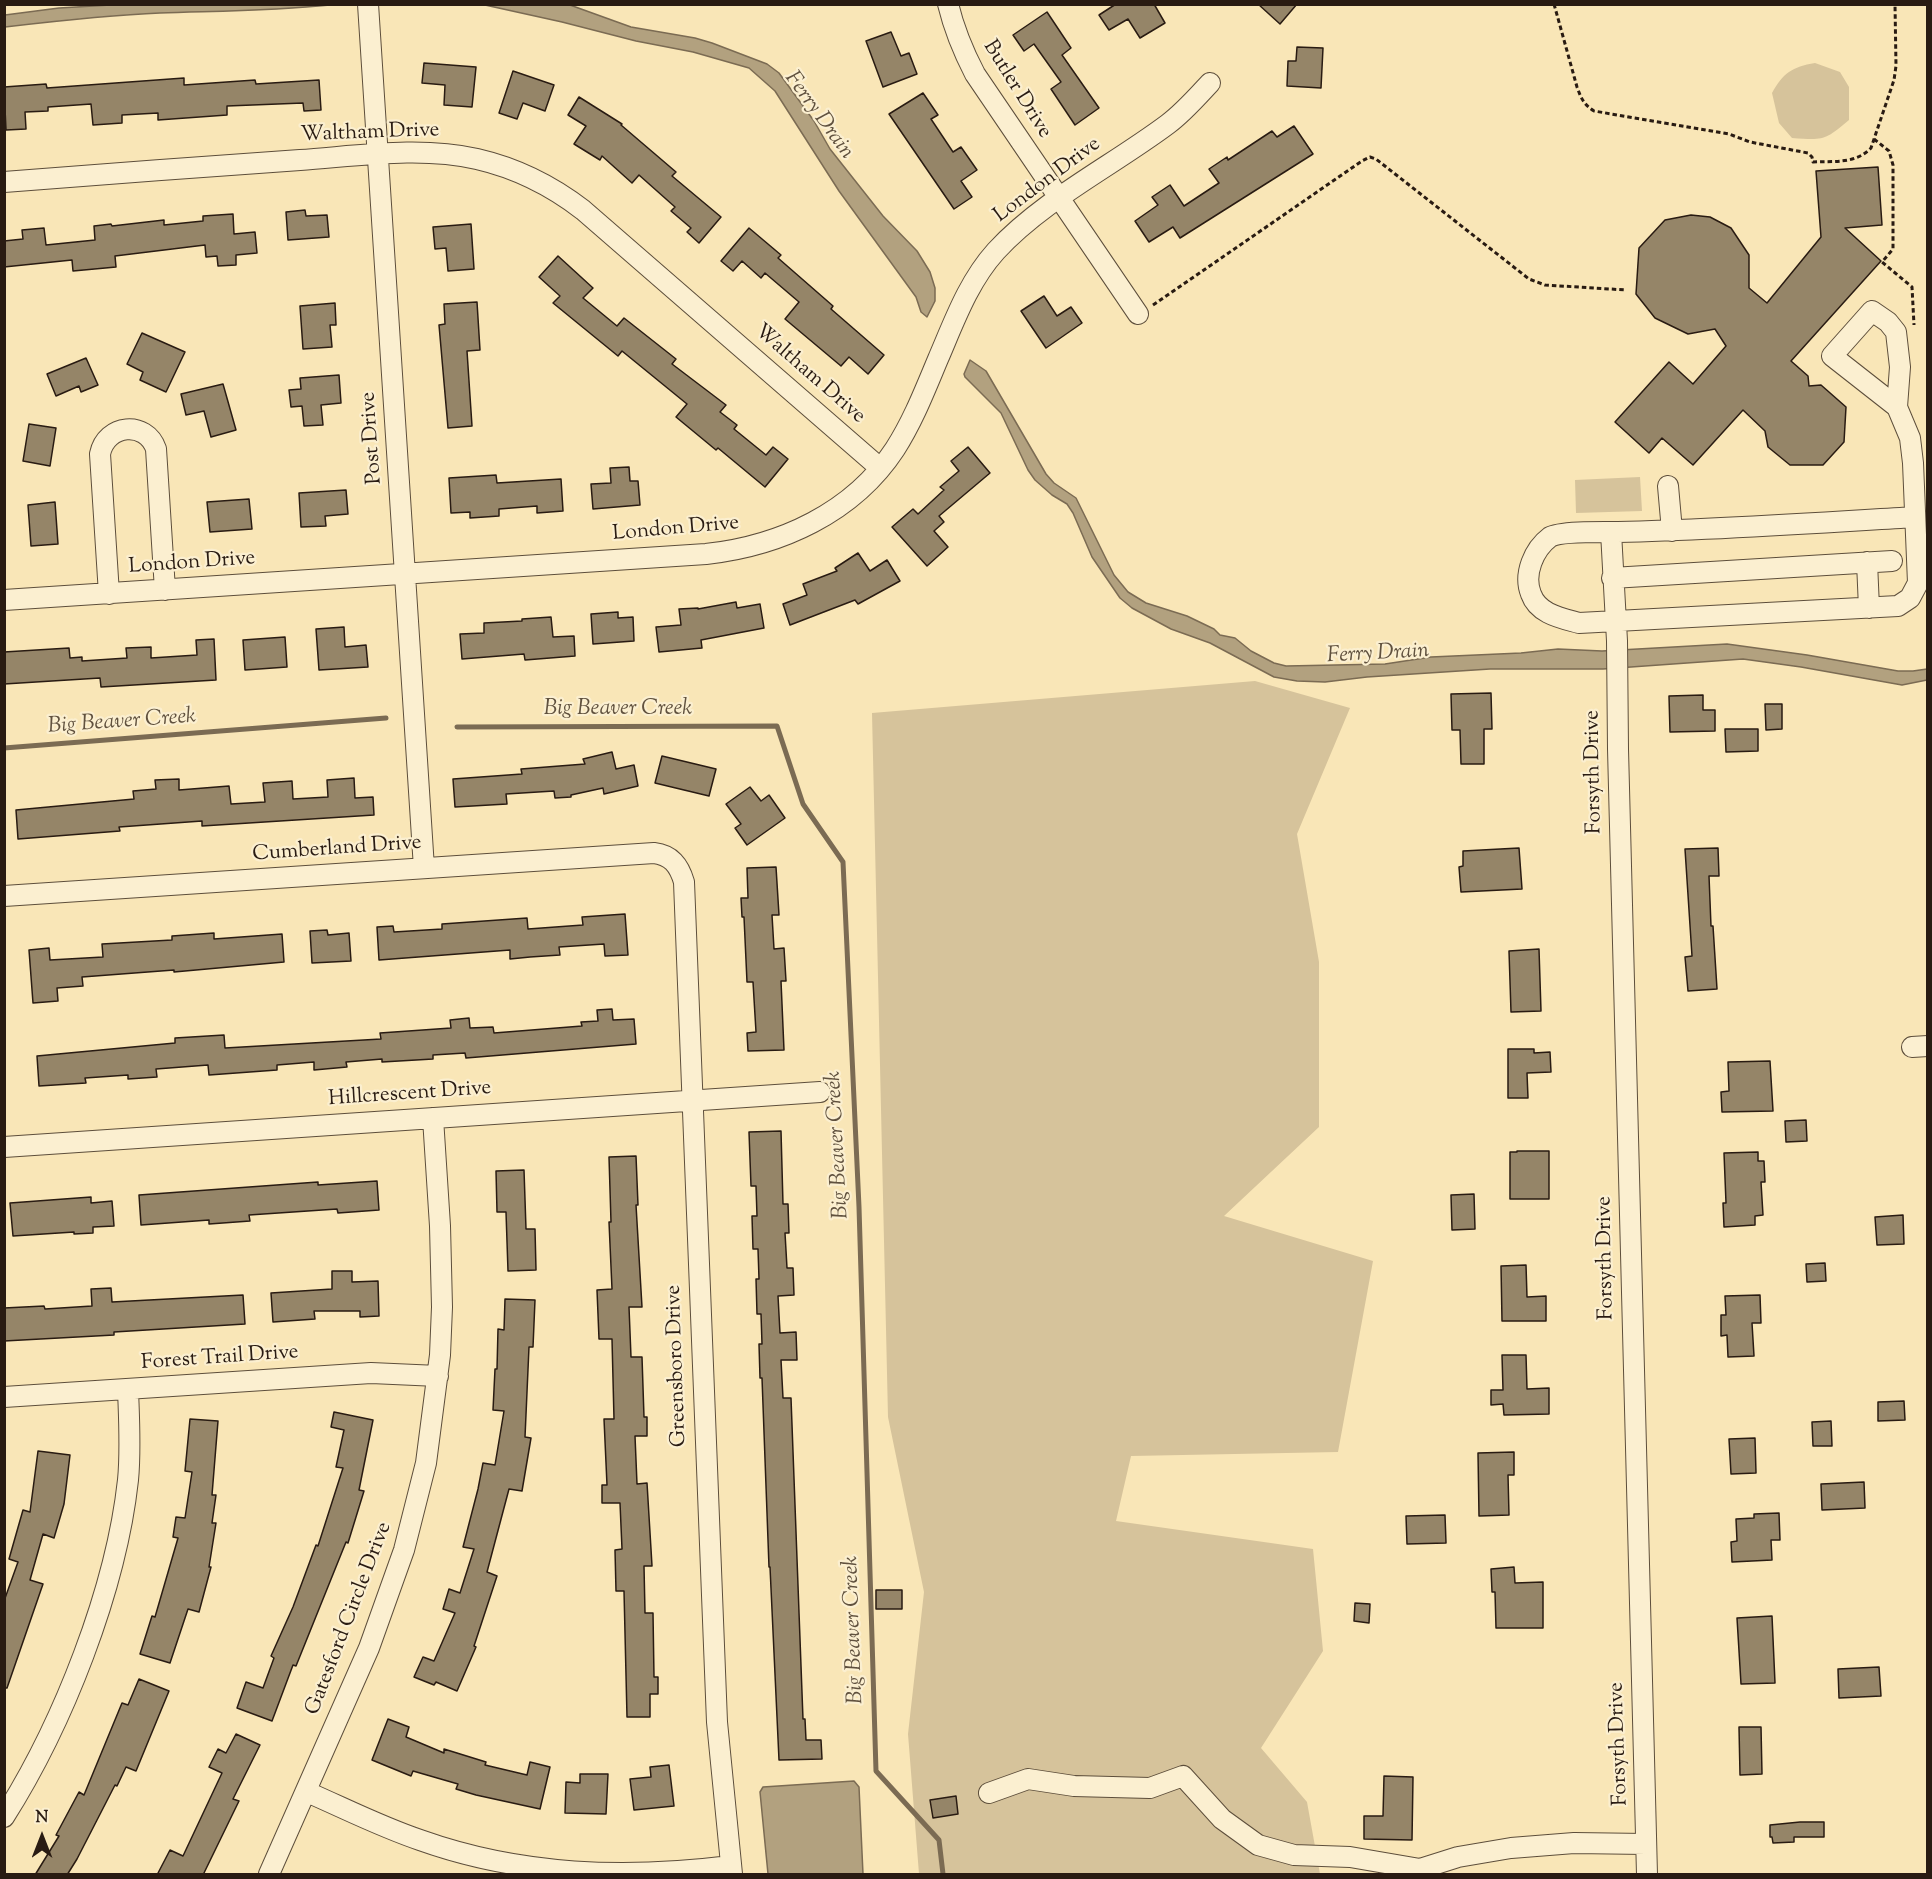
<!DOCTYPE html>
<style>
body{margin:0}
#map{position:relative;width:1932px;height:1879px;overflow:hidden;background:#f9e6b7;font-family:"Sorts Mill Goudy",serif}
canvas{display:block}
.frame{position:absolute;inset:0;border:6px solid #291b12;pointer-events:none}
.north{position:absolute;left:12px;top:1807px;width:60px;height:60px;-webkit-text-stroke:4px #fbefd0;paint-order:stroke;rotate:0deg;font-size:16px;font-weight:700;line-height:24px;text-align:center;color:#291b12}
.north::after{content:'';display:block;margin:auto;width:21px;height:27px;background:#291b12;clip-path:polygon(50% 0,100% 100%,50% 72%,0 100%)}
</style>
<div id="map">
<canvas width="1932" height="1879"></canvas>
<div class="frame"></div>
<div class="north">N</div>
</div>
<script>
const c = document.querySelector('canvas').getContext('2d');
c.lineJoin = 'round';
function fillPath(path, color) { c.fillStyle = color; c.fill(path, 'evenodd'); }
function stroke(path, color, width, dash) { c.strokeStyle = color; c.lineWidth = width; c.lineCap = dash ? 'butt' : 'round'; c.setLineDash(dash || []); c.stroke(path); }
function label(font, color, halo, rows, align = 'center') {
  c.font = font + ' "Sorts Mill Goudy",serif'; c.lineWidth = 4.5; c.setLineDash([]); c.textBaseline = 'middle'; c.strokeStyle = halo; c.fillStyle = color; for (const [text, x, y, turn = 0] of rows) {
    c.save(); c.translate(x, y); c.rotate((+turn || 0) * Math.PI / 180); c.textAlign = isNaN(turn) ? turn : align; if (halo) c.strokeText(text, 0, 0); c.fillText(text, 0, 0); c.restore();
  }
}
fillPath(new Path2D(`
 M1815,63L1840,72L1849,87V120C1824,141 1824,140 1792,138L1779,123L1772,93C1783,73 1792,67 1815,63Z
 M1640,477L1642,511L1576,513L1575,480Z
 M1255,681L1350,708L1297,834L1319,962V1127L1224,1216L1373,1261L1338,1452L1131,1456L1116,1521L1313,1549L1323,1651L1261,1748L1307,1802L1320,1874H919L908,1734L924,1592L888,1417L872,713Z`), '#d6c39b');
const water = new Path2D(`
 M128,4H330V5C273,11 217,11 160,13C108,15 56,21 5,27V15L59,8Z
 M485,5H570L631,27L695,38L712,43L767,64L779,73L814,121L830,149L883,216L917,251L930,272L935,288V301L927,317L921,312L916,297L839,191L775,91L749,68L693,52L636,41L562,22Z
 M970,360L986,371L1046,474L1054,483L1076,498L1114,575L1128,592L1146,603L1187,616L1214,629L1220,635L1235,638L1251,651L1274,663L1286,666L1385,664L1431,657L1521,653L1558,649L1602,651L1727,644L1807,655L1898,671H1913L1927,669V680L1902,685L1801,667L1743,659L1603,669H1490L1367,677L1325,682L1297,681L1274,677L1210,643L1171,629L1132,608L1120,598L1092,557L1073,513L1067,504L1052,495L1035,480L1028,470L1001,413L965,377L964,374Z
 M854,1781L859,1787L863,1874H768L760,1792L763,1787Z`);
fillPath(water, '#b2a17f');
stroke(water, '#7b6b53', 1.5);
stroke(new Path2D(`
 M457,727L777,726L803,804L843,862L859,1207L876,1771L939,1840L943,1874
 M4,748L386,718`), '#7b6b53', 5);
const building = new Path2D(`
 M1116,4H1154L1165,23L1140,38L1128,19L1109,30L1099,15Z
 M1258,4H1297L1280,24Z
 M1047,12L1071,48L1062,55L1099,108L1075,125L1051,89L1061,82L1034,44L1024,51L1013,35Z
 M891,32L901,56L909,53L917,74L883,87L866,41Z
 M1297,47L1323,48L1321,88L1287,86L1288,61H1296Z
 M424,63L476,67L472,107L444,105L445,85L422,83Z
 M513,71L554,85L545,111L523,103L517,119L499,113Z
 M184,78V85L255,80L256,84L319,80L321,110L304,111L303,103L227,106V115L158,120V113L122,115V123L93,125L91,104L48,107V111L25,112L26,129L6,130L4,87L46,84L47,88Z
 M923,93L938,115L931,119L953,152L961,147L977,170L961,181L972,197L954,209L889,114Z
 M579,97L622,124L621,125L676,172L672,176L721,217L699,243L687,232L691,228L671,211L675,207L639,175L632,183L602,156L600,160L574,144L586,126L568,115Z
 M1294,126L1313,154L1180,238L1173,227L1149,242L1135,221L1158,205L1152,197L1170,185L1184,206L1219,183L1209,169L1227,157L1228,160L1272,131L1277,137Z
 M1878,167L1882,225L1845,228L1881,261L1791,361L1808,376L1809,386L1821,385L1846,407L1844,442L1823,465H1790L1768,447L1765,431L1743,410L1693,465L1662,438L1649,453L1615,422L1669,362L1693,384L1726,346L1715,329L1688,334L1655,318L1636,294L1639,248L1665,220L1691,215L1710,217L1731,228L1749,255V288L1767,303L1821,237L1816,171Z
 M305,210L306,216L327,215L329,237L288,240L286,212Z
 M233,214L234,234L255,232L257,253L236,255V265L218,266L217,256L206,257L205,245L115,256L116,267L73,271L72,260L4,267V241L23,239L22,230L44,228L46,245L95,240L94,226L111,224L112,226L164,220V225L203,221V216Z
 M471,224L474,269L448,271L446,248L435,249L433,227Z
 M749,228L781,255L778,258L833,306L831,309L884,355L868,374L849,357L841,366L785,319L799,302L765,273L761,278L742,261L733,271L721,261Z
 M558,256L593,288L583,298L617,326L624,318L676,359L672,364L726,405L720,412L737,425L734,429L766,455L773,447L788,459L765,487L718,448L716,450L676,417L687,404L622,351L618,356L553,303L560,296L539,277Z
 M1044,296L1057,316L1071,307L1082,323L1046,348L1021,311Z
 M477,302L480,350L467,351L472,426L448,428L439,325L445,324L444,304Z
 M335,303L336,325H330L332,347L303,349L300,306Z
 M142,333L185,352L166,392L140,380L143,372L127,364Z
 M86,358L98,385L81,392L79,386L56,396L47,374Z
 M339,375L341,403L321,405L323,425L304,426L302,406L291,407L289,390L301,389L300,378Z
 M223,384L236,430L211,437L204,411L186,415L181,394Z
 M29,424L56,428L50,466L23,461Z
 M968,447L990,473L939,516L944,522L934,531L948,547L927,566L892,527L913,509L918,514L944,490L940,487L959,471L951,461Z
 M629,467L630,481H638L640,505L593,509L591,484L611,483L610,468Z
 M496,475L497,483L561,479L563,511L537,513V506L499,509V516L470,518V512L451,513L449,478Z
 M346,490L348,514L325,516L326,526L301,527L299,493Z
 M249,499L252,529L210,532L207,502Z
 M55,502L58,544L31,546L28,505Z
 M858,553L870,571L887,560L900,581L858,604L855,600L790,625L783,604L807,595L803,584L837,571L835,568Z
 M736,602L737,608L760,604L764,628L701,640L702,648L659,652L656,627L681,625L679,609L698,608V609Z
 M618,612V618L633,617L634,641L593,644L591,614Z
 M551,617L553,637L574,636L575,656L525,660L524,654L462,659L460,634L484,633V623L522,621V619Z
 M344,627L345,647L366,645L368,667L319,670L316,629Z
 M285,637L287,667L245,670L243,640Z
 M214,639L216,680L101,687L100,678L4,684V652L69,648L70,658L82,657V661L127,658L126,648L151,647V658L197,655L196,640Z
 M1491,693L1492,729H1484V764H1461L1460,730H1452L1451,694Z
 M1703,695V710H1715V731L1670,732L1669,696Z
 M1765,704H1782V729L1766,730Z
 M1725,729H1758V751L1726,752Z
 M612,752L616,769L634,765L638,786L604,794L603,788L571,795V797L555,798L554,791L506,794L507,804L455,807L453,779L522,774L521,769L585,764L583,759Z
 M662,756L716,769L709,796L655,783Z
 M354,778L355,798L373,797L374,815L202,826V821L119,827L120,831L18,839L16,810L134,799L133,791L156,789L155,780L179,779V790L229,786L231,804L265,802L263,783L292,781L293,799L328,797L327,780Z
 M750,787L761,801L769,795L785,818L747,845L735,828L741,824L726,804Z
 M1519,848L1522,889L1461,892L1459,867L1463,866V851Z
 M1718,848L1719,876H1709L1711,926H1713L1717,989L1688,991L1685,957L1692,956L1685,849Z
 M776,867L779,915H772L774,949L784,948L786,981H781L784,1050L748,1051L747,1033L756,1032L753,982H747L744,917H742L741,898H748L747,868Z
 M625,914L628,955L605,956L604,944L559,947L560,955L530,957L510,959V950L379,960L377,927L393,926L394,932L442,929V924L527,918L528,929L583,925L582,917Z
 M327,930L328,935L349,933L351,961L312,963L310,931Z
 M214,933V939L282,934L284,962L174,972V970L82,977L83,986L57,988L58,1001L33,1003L29,950L49,948L50,960L103,957L102,944L172,940V936Z
 M1539,949L1541,1011L1511,1012L1509,951Z
 M612,1009L613,1020L634,1019L636,1044L466,1058L465,1053L433,1055V1059L382,1062V1059L346,1062L347,1067L314,1070V1062L277,1065V1070L209,1075L208,1065L156,1069L157,1077L128,1079V1075L85,1078L86,1083L39,1086L37,1056L175,1043V1038L224,1035L225,1048L381,1039L380,1033L451,1028L450,1020L469,1018L470,1028L493,1027L494,1033L582,1026L581,1022L598,1021L597,1010Z
 M1508,1049H1534V1053L1550,1052L1551,1072L1527,1073L1528,1098H1508Z
 M1770,1061L1773,1111L1722,1112L1721,1092L1729,1091L1728,1062Z
 M1806,1120L1807,1141L1786,1142L1785,1121Z
 M781,1131L783,1204H788L789,1233H785L787,1268H793L794,1295L778,1296L780,1333L796,1332L797,1360H781L783,1398H791L803,1719H805L806,1740H821L822,1759L779,1760L770,1567H769L762,1378H760L759,1344H762L761,1314H757L756,1279H759L758,1249H753L752,1216H757L756,1186H751L749,1132Z
 M1517,1151H1549V1199H1510V1152H1517Z
 M1758,1152V1161H1764L1765,1182H1761L1763,1215L1755,1216V1225L1724,1227L1723,1203H1726L1724,1153Z
 M636,1156L638,1205H636L642,1307H629L631,1357H642L644,1417H647V1436H635L637,1484L647,1483L651,1549L652,1566H644L645,1613H653L654,1677H658V1694H650V1717H627L624,1591H616L615,1550L622,1549L620,1503H602V1485H607L604,1419H614L612,1339H599L597,1290L612,1289L609,1222H611L609,1157Z
 M524,1170L526,1229H535L536,1270L508,1271L506,1212H497L496,1171Z
 M377,1181L379,1210L338,1213L337,1209L249,1215L250,1221L209,1224V1220L141,1225L139,1195L318,1182V1185Z
 M1474,1194L1475,1229L1452,1230L1451,1195Z
 M91,1197V1203L112,1201L114,1226L93,1227V1233L74,1234V1232L13,1236L10,1203Z
 M1903,1215L1904,1244L1877,1245L1875,1217Z
 M1825,1263L1826,1281L1807,1282L1806,1264Z
 M1526,1265L1527,1297L1546,1296V1321H1502L1501,1266Z
 M332,1271H352V1282L378,1281L379,1316L360,1317V1311H314L315,1319L273,1322L271,1293L332,1289Z
 M111,1288L112,1302L243,1295L245,1324L114,1332V1335L4,1341V1308L44,1306L45,1309L92,1306L91,1289Z
 M1760,1295L1761,1323H1752L1754,1356L1728,1357L1727,1335L1721,1336V1315H1726L1725,1296Z
 M505,1299L535,1300L533,1347H529L525,1437L531,1438L522,1491L509,1489L487,1572L497,1576L474,1646L476,1647L457,1691L436,1682L434,1685L414,1677L423,1657L434,1661L455,1613L443,1609L449,1589L460,1593L474,1549L463,1547L478,1489L483,1463L495,1465L504,1411L493,1410L495,1369H497L498,1329L504,1330Z
 M1502,1355H1526L1527,1389L1549,1388V1414L1504,1415L1503,1404L1491,1405V1390H1503Z
 M1904,1401L1905,1420L1878,1421V1402Z
 M334,1412L373,1420L359,1490L364,1491L348,1543L346,1542L296,1666L293,1665L272,1721L237,1708L246,1682L263,1688L274,1658L271,1656L293,1607L316,1545L318,1546L343,1468L336,1467L344,1430L331,1427Z
 M190,1419L218,1421L212,1495H216L212,1523H216L209,1567H211L199,1612L188,1609L170,1663L140,1654L152,1616L155,1617L178,1538L173,1537L176,1517L185,1518L192,1472L185,1471Z
 M1831,1421L1832,1446H1813L1812,1422Z
 M1755,1438L1756,1473L1731,1474L1729,1439Z
 M38,1451L70,1455L64,1504L54,1538L43,1534L30,1580L43,1584L7,1688H4V1601L18,1562L9,1559L23,1510L30,1512Z
 M1514,1452V1475H1508L1509,1515L1479,1516L1478,1453Z
 M1864,1482L1865,1508L1822,1510L1821,1484Z
 M1779,1513L1780,1540H1771L1772,1560L1732,1562L1731,1542L1737,1541L1736,1519L1754,1518V1514Z
 M1445,1515L1446,1543L1407,1544L1406,1516Z
 M1514,1567L1515,1583L1543,1582V1628H1496L1495,1592H1492L1491,1569Z
 M876,1590H902V1609H876Z
 M1355,1603L1370,1604L1369,1623L1354,1621Z
 M1772,1616L1775,1683L1741,1684L1737,1618Z
 M1879,1667L1881,1696L1839,1698L1838,1669Z
 M139,1679L169,1691L136,1771L126,1767L117,1786L115,1785L77,1859L67,1875H35L59,1836L56,1835L79,1792L84,1795L122,1703L128,1705Z
 M388,1719L409,1727L406,1737L444,1753V1749L486,1762L485,1765L527,1775L530,1762L550,1767L540,1809L476,1795L456,1789L458,1784L413,1771L411,1776L372,1760Z
 M1739,1727H1761L1762,1774L1740,1775Z
 M236,1734L260,1745L233,1799L239,1801L203,1875H157L170,1850L183,1856L222,1773L209,1767L218,1749L226,1753Z
 M669,1765L674,1806L634,1810L630,1779L651,1777L650,1767Z
 M580,1774H608L606,1814L565,1813L566,1782L580,1783Z
 M1384,1776L1413,1777L1412,1840L1364,1839V1816H1383Z
 M956,1796L958,1814L933,1818L930,1800Z
 M1800,1822H1824V1837H1794V1842L1773,1843L1772,1837H1770V1825Z`);
fillPath(building, '#958568');
stroke(building, '#291b12', 1.5);
const minor = new Path2D(`
 M368,4L424,868
 M948,4C954,29 963,51 975,74L1138,314
 M4,182C103,174 201,167 300,160C358,156 420,146 477,159C516,168 552,186 583,210L880,468
 M1897,407L1832,356L1872,311L1888,322L1896,332L1900,367L1897,407L1910,438L1913,463L1918,583L1910,598L1898,606L1579,623C1561,618 1538,614 1531,594C1523,574 1534,549 1550,537C1560,531 1605,532 1618,532C1717,530 1816,523 1915,517
 M1668,486L1672,531
 M1611,532L1617,641L1618,749L1647,1874
 M1867,562L1869,608
 M1612,578L1892,561
 M109,594L100,454C106,424 146,420 156,449L165,590
 M4,600L706,554C780,546 853,513 895,449C913,421 925,390 938,359C954,322 968,282 996,251C1043,200 1112,166 1168,124C1183,113 1197,97 1210,83
 M4,896L654,853C671,855 679,865 684,882L717,1722L732,1874
 M1912,1047L1928,1046
 M4,1147L820,1092
 M4,1397L371,1373L438,1376
 M307,1792C344,1808 381,1827 420,1840C521,1876 626,1879 731,1866
 M989,1793L1028,1779L1074,1786L1150,1788L1183,1776L1222,1819L1258,1845L1294,1855L1350,1857L1420,1869L1458,1857L1511,1848L1574,1843L1646,1844
 M4,1817C63,1724 116,1590 128,1480C131,1450 129,1419 128,1389
 M269,1874L369,1648L404,1550L426,1463L440,1355L442,1307L440,1226L433,1118`);
stroke(minor, '#5d4e3b', 22);
stroke(new Path2D(`
 M1554,4L1577,87C1581,98 1584,105 1594,111L1729,134L1750,142L1808,153L1812,157L1813,162C1834,161 1856,164 1871,148L1894,80L1896,66L1895,4
 M1874,139L1889,151L1893,165V249L1882,262L1912,287L1914,325
 M1153,305L1362,161L1370,157L1376,159L1529,279L1545,285L1626,290`), '#291b12', 3, [4.5, 3]);
stroke(minor, '#fbefd0', 20);
label('21px', '#291b12', '#fbefd0', [
 ["Butler Drive",1016,90,58],
 ["Waltham Drive",370,134,-2],
 ["London Drive",1048,181,-37],
 ["Waltham Drive",809,375,41],
 ["Post Drive",373,438,-94],
 ["London Drive",676,530,-5],
 ["London Drive",192,564,-4],
 ["Forsyth Drive",1595,772,-91],
 ["Cumberland Drive",337,850,-4],
 ["Hillcrescent Drive",410,1095,-4],
 ["Forsyth Drive",1607,1258,-91],
 ["Forest Trail Drive",220,1359,-4],
 ["Greensboro Drive",678,1366,-92],
 ["Gatesford Circle Drive",350,1619,-69],
 ["Forsyth Drive",1620,1744,-92]
]);
label('italic 22px', '#60513e', '#fbefd0', [
 ["Ferry Drain",818,116,54],
 ["Ferry Drain",1378,655,-3],
 ["Big Beaver Creek",618,710],
 ["Big Beaver Creek",122,723,-4],
 ["Big Beaver Creek",839,1145,-93],
 ["Big Beaver Creek",855,1630,-92]
]);
</script>
